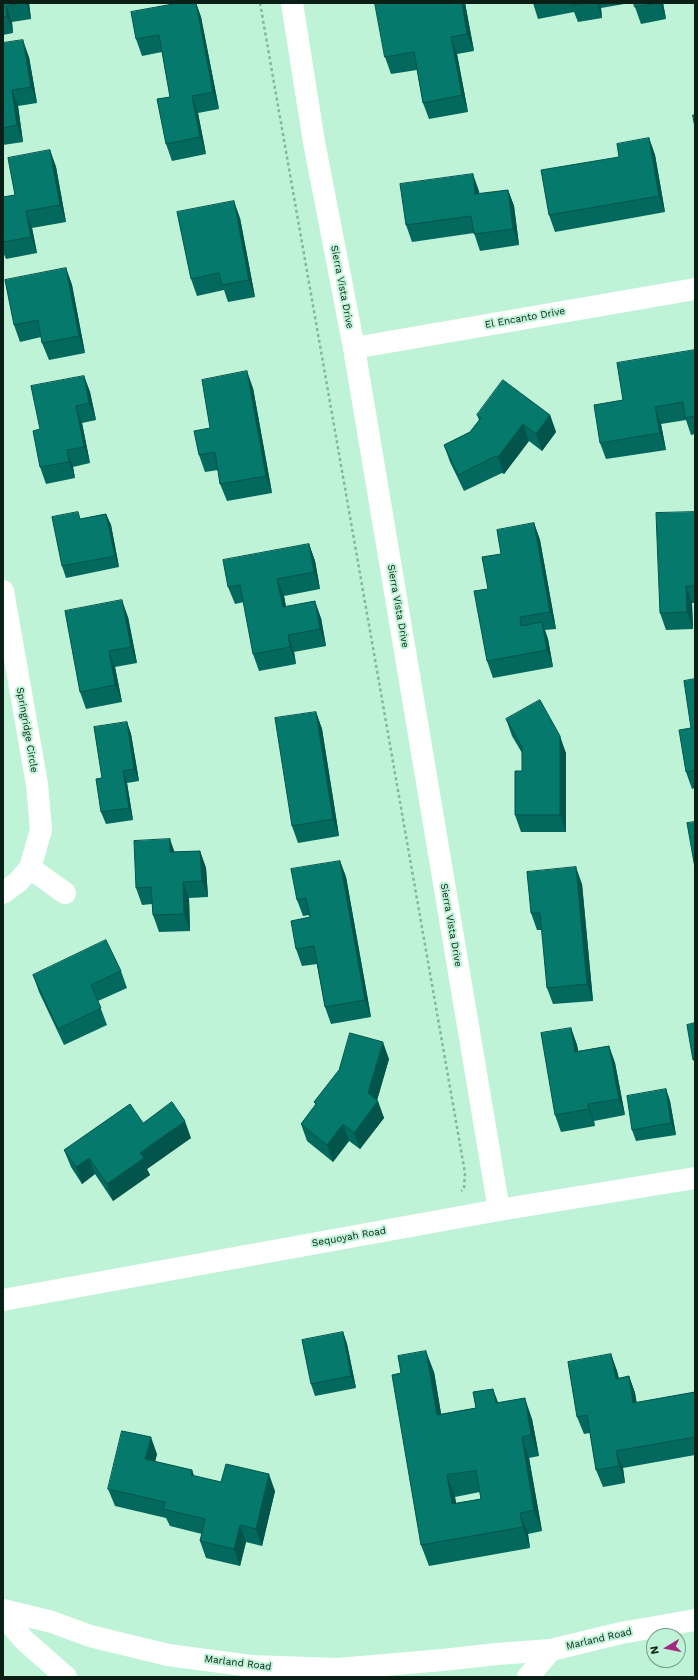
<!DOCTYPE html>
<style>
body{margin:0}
#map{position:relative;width:698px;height:1680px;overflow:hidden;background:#bef3d7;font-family:"Work Sans",sans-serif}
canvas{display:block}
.frame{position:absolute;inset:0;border:4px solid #0a1f15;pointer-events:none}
.north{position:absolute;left:646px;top:1628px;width:40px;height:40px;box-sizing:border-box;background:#bef3d7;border:1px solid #769e89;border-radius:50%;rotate:260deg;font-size:11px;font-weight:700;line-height:16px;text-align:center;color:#0a1f15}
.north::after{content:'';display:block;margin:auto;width:14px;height:18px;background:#a32a81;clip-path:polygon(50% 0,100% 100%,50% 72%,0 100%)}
</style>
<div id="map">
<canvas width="698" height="1680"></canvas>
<div class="frame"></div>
<div class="north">N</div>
</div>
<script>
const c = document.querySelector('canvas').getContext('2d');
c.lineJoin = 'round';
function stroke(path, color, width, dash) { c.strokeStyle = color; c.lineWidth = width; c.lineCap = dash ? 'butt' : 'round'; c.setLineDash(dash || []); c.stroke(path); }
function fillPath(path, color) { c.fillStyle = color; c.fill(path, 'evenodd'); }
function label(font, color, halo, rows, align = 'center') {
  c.font = font + ' "Work Sans",sans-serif'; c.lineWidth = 4; c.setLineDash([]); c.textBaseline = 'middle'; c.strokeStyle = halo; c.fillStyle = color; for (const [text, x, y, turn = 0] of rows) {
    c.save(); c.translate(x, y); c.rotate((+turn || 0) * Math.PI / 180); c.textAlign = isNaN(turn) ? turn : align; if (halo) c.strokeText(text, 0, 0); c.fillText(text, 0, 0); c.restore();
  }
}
stroke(new Path2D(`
 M260,3L465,1173L464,1189L461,1191`), '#88b39d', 2.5, [3, 3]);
stroke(new Path2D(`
 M292,3L314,142L354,348L499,1210
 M354,348L695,289
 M3,591L37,784L41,830L30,868L18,882L3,893
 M30,868L65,893
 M3,1300L499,1210L695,1178
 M3,1610L52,1622L90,1636L168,1655L251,1666L338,1669L443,1660L497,1654L551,1650L621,1633L695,1620
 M3,1615L24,1640L66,1677
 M528,1677L551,1650`), '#fff', 22);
fillPath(new Path2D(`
 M3,3H29L31,19L12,22L13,33L3,35Z
 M179,3H196L201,17L219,109L198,113L206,154L172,161L166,144L170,97L162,52L142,56L136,39Z
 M375,3H465L474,51L457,54L468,112L429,119L423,103L417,70L391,74L385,57Z
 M533,3H630L601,8L602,18L578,22L574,12L538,19Z
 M634,3H663L666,19L641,24L635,7Z
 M3,43L29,57L37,103L18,106L23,142L3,145Z
 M649,138L655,155L665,212L555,232L549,215L619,157Z
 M50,150L56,167L66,222L32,228L37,253L6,259L3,252V197L15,195Z
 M508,190L514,206L519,245L480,251L474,233L412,242L406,225L479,191V194Z
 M240,218L255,297L228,302L224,290L197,296L191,279Z
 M66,268L72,285L85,353L49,360L42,343L41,337L20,342L14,325Z
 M695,350V434L691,435L686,420L661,424L666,450L606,459L600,443L623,400Z
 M84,376L90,392L96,420L82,423L90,463L73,467L75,478L46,484L40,467V429Z
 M253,388L272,493L227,501L220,484L218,470L205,472L199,455L210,428Z
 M477,415H550L556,432L542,451L529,441L504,474L502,473L464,491L450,462L444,445L470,432L479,420Z
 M695,512V603H692L693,629L666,630L660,613Z
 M106,514L111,525L119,567L66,578L62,566L81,519Z
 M534,523L540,540L556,629L545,630L548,639L553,667L493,678L487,661L488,589L501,554Z
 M309,544L315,561L320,589L284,596L286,607L321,618L326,646L294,652L296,664L259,671L253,654L244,602L235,604L228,587Z
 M128,617L137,663L115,667L122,702L86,709L80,692Z
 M695,679V788L692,789L686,772L691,728Z
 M316,712L322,729L339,836L298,843L292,826Z
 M506,719L566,753V832H521L515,815L522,771V753L512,736Z
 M127,722L131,734L139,781L127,783L133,820L106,824L101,812L102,778Z
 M200,851L206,868L208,897L189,898L190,931L159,932L153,915L152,904L142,905L136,888L174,852Z
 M340,861L346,877L371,1017L331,1024L325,1007L317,964L302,966L296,949L310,917V915L303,916L297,900Z
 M582,884L593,1001L553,1004L547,988L542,930H537L531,913Z
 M121,971L127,988L98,1001L107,1025L64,1045L39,992L33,975Z
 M571,1028L577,1045L578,1051L609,1046L615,1063L625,1115L594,1121L595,1126L561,1132L555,1115Z
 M389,1059L377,1100L384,1118L360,1149L349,1141L333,1162L307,1141L301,1124L316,1105L314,1102Z
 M666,1089L670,1101L676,1135L636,1141L632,1130Z
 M143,1123L191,1138L147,1169L150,1175L113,1201L95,1174L82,1184L71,1167L64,1150Z
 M343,1332L347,1344L356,1388L315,1396L311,1384Z
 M611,1354L617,1371L619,1378L629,1376L635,1393L636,1403L695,1392V1455L623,1468L625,1483L603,1487L596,1470L590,1433L584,1434L577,1417Z
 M434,1372L441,1414L476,1408L498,1402L532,1419L539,1456L529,1458L542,1531L528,1534L530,1548L429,1566L421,1545ZM480,1492L481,1499L456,1503L455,1497Z
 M157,1454L155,1462L192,1470L194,1476L221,1482L275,1491L262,1546L246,1542L240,1566L206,1558L200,1541L202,1534L170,1526L166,1518L115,1506L108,1489Z`), '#03685d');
fillPath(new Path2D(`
 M26,3H29L31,19Z
 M196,3L201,17L219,109L213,92Z
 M462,3H465L474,51L467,34Z
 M597,3H599L601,8L602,18Z
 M660,3H663L666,19Z
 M6,6L12,22L13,33L7,17Z
 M451,37L457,54L468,112L462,95Z
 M23,40L29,57L37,103L31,87Z
 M12,90L18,106L23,142L17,125Z
 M192,96L198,113L206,154L200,137Z
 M649,138L655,155L665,212L659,196Z
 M50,150L56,167L66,222L60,205Z
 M473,174L479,191L482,211L475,194Z
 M508,190L514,206L519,245L513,229Z
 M234,201L240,218L255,297L249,280Z
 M26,211L32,228L37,253L31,237Z
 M66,268L72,285L85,353L79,336Z
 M247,371L253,388L272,493L266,476Z
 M84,376L90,392L96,420L89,403Z
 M76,406L82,423L90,463L84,447Z
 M655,407L661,424L666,450L660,433Z
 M550,415L556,432L542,451L536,434Z
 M523,424L529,441L504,474L498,457Z
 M67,450L73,467L75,478L69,462Z
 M106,514L111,525L119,567L115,556Z
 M534,523L540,540L556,629L550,612Z
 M309,544L315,561L320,589L314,572Z
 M277,579L284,596L289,624L283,607Z
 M686,586L692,603L693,629L687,612Z
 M122,600L128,617L137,663L131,647Z
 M315,601L321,618L326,646L320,629Z
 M542,622L548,639L553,667L547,650Z
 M288,635L294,652L296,664L290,647Z
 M109,651L115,667L122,702L115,685Z
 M316,712L322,729L339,836L333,819Z
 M127,722L131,734L139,781L134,769Z
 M560,736L566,753V832L560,815Z
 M123,771L127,783L133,820L129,808Z
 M170,839L176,856L170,852Z
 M200,851L206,868L208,897L202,881Z
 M340,861L346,877L371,1017L365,1000Z
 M576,867L582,884L593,1001L587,984Z
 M183,882L189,898L190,931L184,914Z
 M571,1028L577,1045L582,1069L575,1052Z
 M383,1042L389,1059L376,1104L378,1101L384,1118L360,1149L354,1133L368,1093Z
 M609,1046L615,1063L625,1115L619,1099Z
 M666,1089L670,1101L676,1135L671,1123Z
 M588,1104L594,1121L595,1126L589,1109Z
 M185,1121L191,1138L147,1169L150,1175L113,1201L107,1184L140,1153Z
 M343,1124L349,1141L333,1162L327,1145Z
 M89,1158L95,1174L82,1184L76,1167Z
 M343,1332L347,1344L356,1388L351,1376Z
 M426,1351L434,1372L445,1436L437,1415Z
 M611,1354L617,1371L622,1396L616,1379Z
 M629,1376L635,1393L640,1420L633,1403Z
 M493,1389L501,1410L496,1403Z
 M525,1398L532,1419L539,1456L531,1435Z
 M151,1437L157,1454L151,1476L145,1459Z
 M522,1437L529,1458L542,1531L534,1510Z
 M616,1451L623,1468L625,1483L619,1466Z
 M192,1470L198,1487L191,1475Z
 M269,1474L275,1491L262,1546L256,1529Z
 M447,1475L455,1497L460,1525L452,1504Z
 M520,1513L528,1534L530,1548L523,1527Z
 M240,1525L246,1542L240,1566L234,1549Z`), '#03554c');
const building = new Path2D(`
 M3,3H20L6,6L7,17H3Z
 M179,3H196L213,92L192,96L200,137L166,144L157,99L170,97L159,35L136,39L131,12Z
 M375,3H462L467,34L451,37L462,95L423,103L414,52L385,57Z
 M571,3H585L572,5Z
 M634,3H657L635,7Z
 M23,40L31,87L12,90L17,125L3,128V43Z
 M693,115H695V127Z
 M649,138L659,196L549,215L541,170L619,157L617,144Z
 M50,150L60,205L26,211L31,237L3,242V197L15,195L8,158Z
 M473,174L475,194L508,190L513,229L474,234L471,216L406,225L400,184Z
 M234,201L249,280L222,285L219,273L191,279L177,212Z
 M66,268L79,336L42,343L38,320L14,325L5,280Z
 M695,350V416L685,418L683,402L655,407L660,433L600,443L594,405L623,400L617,363Z
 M247,371L266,476L220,484L215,452L199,455L194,431L210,428L202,380Z
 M84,376L89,403L76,406L84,447L67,450L69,462L40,467L33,431L40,429L31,386Z
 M503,380L550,415L536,434L523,424L498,457L496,456L458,475L444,445L470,432L481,418L477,415Z
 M78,512L80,519L106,514L115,556L62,566L52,517Z
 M695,512V586H686L687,612L660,613L656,513Z
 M534,523L550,612L520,617L521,626L542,622L547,650L487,661L474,591L488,589L482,557L501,554L497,530Z
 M309,544L314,572L277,579L283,607L315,601L320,629L288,635L290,647L253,654L240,585L228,587L223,560Z
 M122,600L131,647L109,651L115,685L80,692L65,611Z
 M695,679V770L686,772L679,730L691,728L684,681Z
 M540,700L560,736V815H515V771H522V747L506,719Z
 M316,712L333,819L292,826L275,718Z
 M127,722L134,769L123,771L129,808L101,812L96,779L102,778L94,727Z
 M695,822V868L687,823Z
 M170,839V852L200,851L202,881L183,882L184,914L153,915L151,887L136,888L134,841Z
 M340,861L365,1000L325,1007L314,946L296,949L291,921L310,917L306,898L297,900L291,869Z
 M576,867L587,984L547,988L540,913H531L527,872Z
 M106,940L121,971L91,985L101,1008L58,1029L33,975Z
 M695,1023V1060H693L687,1025Z
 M571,1028L575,1052L609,1046L619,1099L588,1104L589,1109L555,1115L541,1033Z
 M350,1033L383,1042L368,1093L378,1101L354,1133L343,1124L327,1145L301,1124L316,1104L314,1102L339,1070Z
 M666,1089L671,1123L632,1130L627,1096Z
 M172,1102L185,1121L140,1153L144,1158L107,1184L89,1158L76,1167L64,1150L130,1104L143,1123Z
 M343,1332L351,1376L311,1384L302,1340Z
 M426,1351L437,1415L476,1408L473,1392L493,1389L496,1403L525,1398L531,1435L522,1437L534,1510L520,1513L523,1527L421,1545L392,1375L401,1373L398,1356ZM476,1471L481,1499L452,1504L447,1475Z
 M611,1354L616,1379L629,1376L633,1403L695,1392V1437L616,1451L619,1466L596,1470L587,1415L577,1417L568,1362Z
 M122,1431L151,1437L145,1459L192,1470L191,1475L221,1482L226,1464L269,1474L256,1529L240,1525L234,1549L200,1541L205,1519L163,1509L165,1502L108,1489Z`);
fillPath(building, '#04796c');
stroke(building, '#03554c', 1);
label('10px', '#0a1f15', '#bef3d7', [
 ["Sierra Vista Drive",342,287,79],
 ["El Encanto Drive",525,318,-10],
 ["Sierra Vista Drive",398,606,80],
 ["Springridge Circle",27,730,80],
 ["Sierra Vista Drive",451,925,80],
 ["Sequoyah Road",349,1237,-10],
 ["Marland Road",599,1639,-13],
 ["Marland Road",238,1663,7]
]);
</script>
